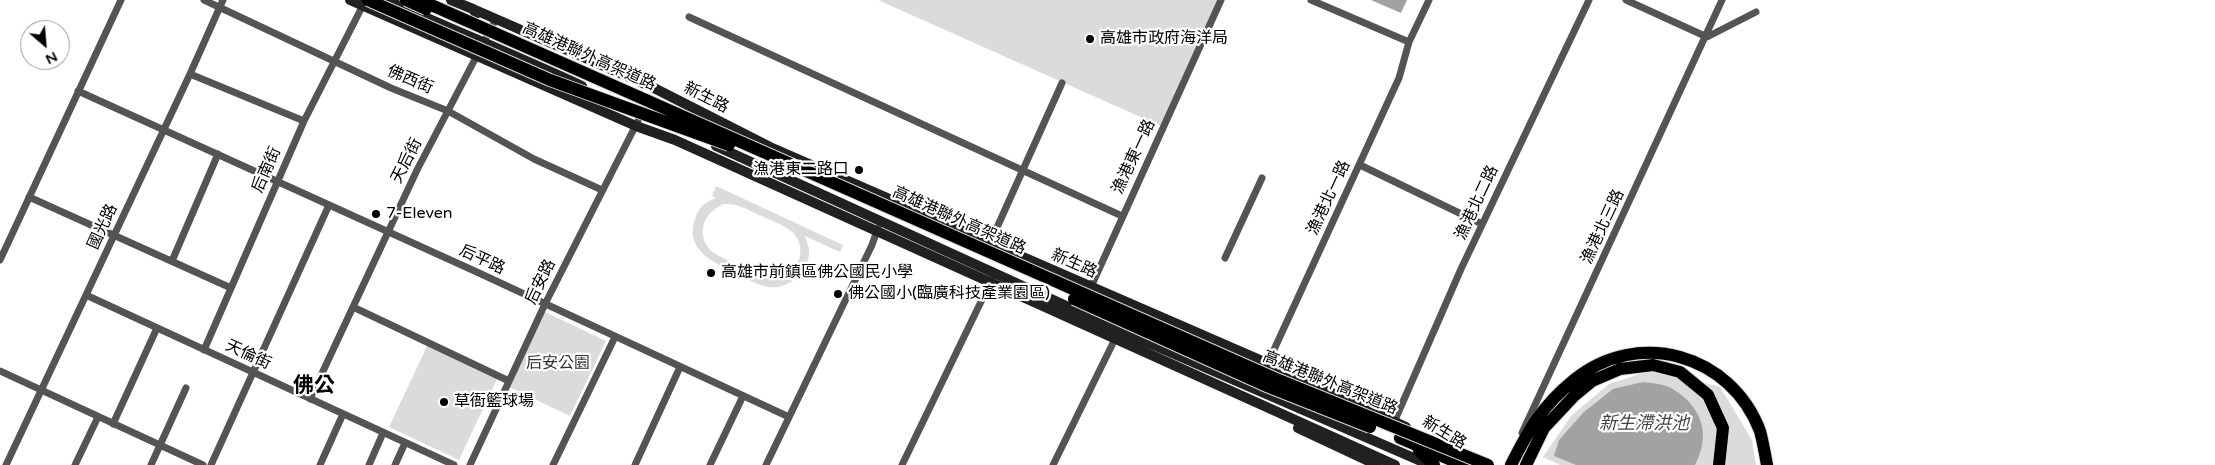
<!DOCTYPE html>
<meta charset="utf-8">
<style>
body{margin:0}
#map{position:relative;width:2215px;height:465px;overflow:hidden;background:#fff;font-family:"Varela Round",sans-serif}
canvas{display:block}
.north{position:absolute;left:20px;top:20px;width:50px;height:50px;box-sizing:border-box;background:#fff;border:1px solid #999;border-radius:50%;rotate:153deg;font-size:14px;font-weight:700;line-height:20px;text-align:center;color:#000}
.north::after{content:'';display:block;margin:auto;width:18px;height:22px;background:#000;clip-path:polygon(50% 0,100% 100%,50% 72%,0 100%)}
</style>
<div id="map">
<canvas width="2215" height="465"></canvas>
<div class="north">N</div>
</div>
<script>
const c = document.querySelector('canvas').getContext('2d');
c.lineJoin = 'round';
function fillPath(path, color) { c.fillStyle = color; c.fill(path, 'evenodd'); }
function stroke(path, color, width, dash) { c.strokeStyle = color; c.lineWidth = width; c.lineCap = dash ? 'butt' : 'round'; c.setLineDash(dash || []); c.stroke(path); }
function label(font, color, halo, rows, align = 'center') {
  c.font = font + ' "Varela Round","Noto Sans TC",sans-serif'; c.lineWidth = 4.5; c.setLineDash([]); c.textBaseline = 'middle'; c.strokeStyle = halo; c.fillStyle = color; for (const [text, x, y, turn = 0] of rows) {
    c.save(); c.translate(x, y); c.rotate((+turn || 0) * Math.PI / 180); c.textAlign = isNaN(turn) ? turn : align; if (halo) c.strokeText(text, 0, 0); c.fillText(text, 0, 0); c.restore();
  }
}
fillPath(new Path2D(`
 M878,0H1221L1163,127Z
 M716,186L843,245L840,252L805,236C807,242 810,248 809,255C807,274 787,290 768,287C757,285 746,278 736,273C713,263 684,249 695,219C699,207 705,202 716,198L712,196ZM724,204C739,203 750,211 764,217C773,222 787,225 794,234C810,252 794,281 770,279C757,277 722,258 711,251C695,233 704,212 724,204Z
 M545,312L606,341L570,416L509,387Z
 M428,344L498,377L459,460L389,427Z
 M1655,369L1720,387L1752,440L1756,465H1560L1543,457L1571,416L1609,384Z`), '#dbdbdb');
fillPath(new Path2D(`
 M1371,0H1407L1401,13Z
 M1643,382C1651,383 1662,384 1669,387C1701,404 1712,433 1695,465H1576L1554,456L1559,440L1584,412L1613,389Z`), '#a2a2a2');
const highway = new Path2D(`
 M1400,438L1463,465
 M1419,451L1434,465
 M1511,465C1529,429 1542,406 1574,380C1638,328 1731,354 1760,431C1763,442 1765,454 1767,465
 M1526,465L1544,428L1575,395L1592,381L1620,369L1653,365L1680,372L1708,395L1723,428L1719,465`);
stroke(highway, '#dbdbdb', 14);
stroke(new Path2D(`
 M204,0L391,88L448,111L534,159L602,190
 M1311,0L1409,42
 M1626,0L1707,37L1756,12
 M689,17L1122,216
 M190,74L304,121
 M78,91L479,273L789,417
 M1360,165L1482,224
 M29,197L231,288
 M990,243L1062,83
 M1225,258L1262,178
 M0,260L121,0
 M172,261L218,154
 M1090,289L1221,0
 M86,295L454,465
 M353,307L509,381
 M204,350L304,121L363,5
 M1266,367L1399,78L1409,42L1429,0
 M0,371L203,465
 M310,399L417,170L496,19
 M1395,420L1461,269L1589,0
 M113,424L157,328
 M1522,433L1722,0
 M6,465L190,74L223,0
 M75,465L98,417
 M151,465L186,388
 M211,465L329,205
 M320,465L343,414
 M369,465L383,433
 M395,465L405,443
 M470,465L545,304L642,113
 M553,465L615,337
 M635,465L680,367
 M710,465L743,396
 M766,465L872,245L878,228
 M902,465L992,279
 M1053,465L1115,339`), '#545454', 7);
stroke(new Path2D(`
 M350,0L636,126L675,140L1395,465
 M386,0C451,29 517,56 582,86
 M451,0L473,9L476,14
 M473,9L654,88L770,147L1267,363L1406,427
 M716,146L1119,330L1430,465
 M1298,428L1377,465`), '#212121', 10);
stroke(highway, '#000', 12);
const highwayBridge = new Path2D(`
 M368,0L550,80L729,145
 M406,0L426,9
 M420,0L1274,378L1488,465
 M1074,299L1269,387L1370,427`);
stroke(highwayBridge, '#dbdbdb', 14, []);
stroke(highwayBridge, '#000', 12);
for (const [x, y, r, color] of [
 [1090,39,5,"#000"],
 [859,170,5,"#000"],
 [376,214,5,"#000"],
 [711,273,5,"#000"],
 [838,294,5,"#000"],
 [444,402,5,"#000"]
]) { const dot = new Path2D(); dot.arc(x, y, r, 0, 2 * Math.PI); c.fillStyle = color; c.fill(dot); stroke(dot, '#fff', 2); }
label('16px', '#000', '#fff', [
 ["高雄市政府海洋局",1100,39],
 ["漁港東二路口",849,170,"right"],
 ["7-Eleven",386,214],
 ["高雄市前鎮區佛公國民小學",721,273],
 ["佛公國小(臨廣科技產業園區)",848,294],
 ["草衙籃球場",454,402]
], 'left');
label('16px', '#000', '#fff', [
 ["高雄港聯外高架道路",589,57,24],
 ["佛西街",410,80,23],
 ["新生路",706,98,27],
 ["漁港東一路",1134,157,-65],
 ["天后街",407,161,-63],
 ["后南街",267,170,-66],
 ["漁港北一路",1329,198,-65],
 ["漁港北二路",1477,203,-65],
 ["高雄港聯外高架道路",959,221,24],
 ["國光路",103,227,-65],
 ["漁港北三路",1603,227,-65],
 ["后平路",482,260,25],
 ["新生路",1074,264,24],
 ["后安路",541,282,-64],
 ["天倫街",248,355,25],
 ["高雄港聯外高架道路",1330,383,22],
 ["新生路",1444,433,31]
]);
label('16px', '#323232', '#fff', [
 ["后安公園",558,364]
]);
label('italic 18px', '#434343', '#fff', [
 ["新生滯洪池",1644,424]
]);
label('bold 21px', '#000', '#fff', [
 ["佛公",314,386]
]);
</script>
